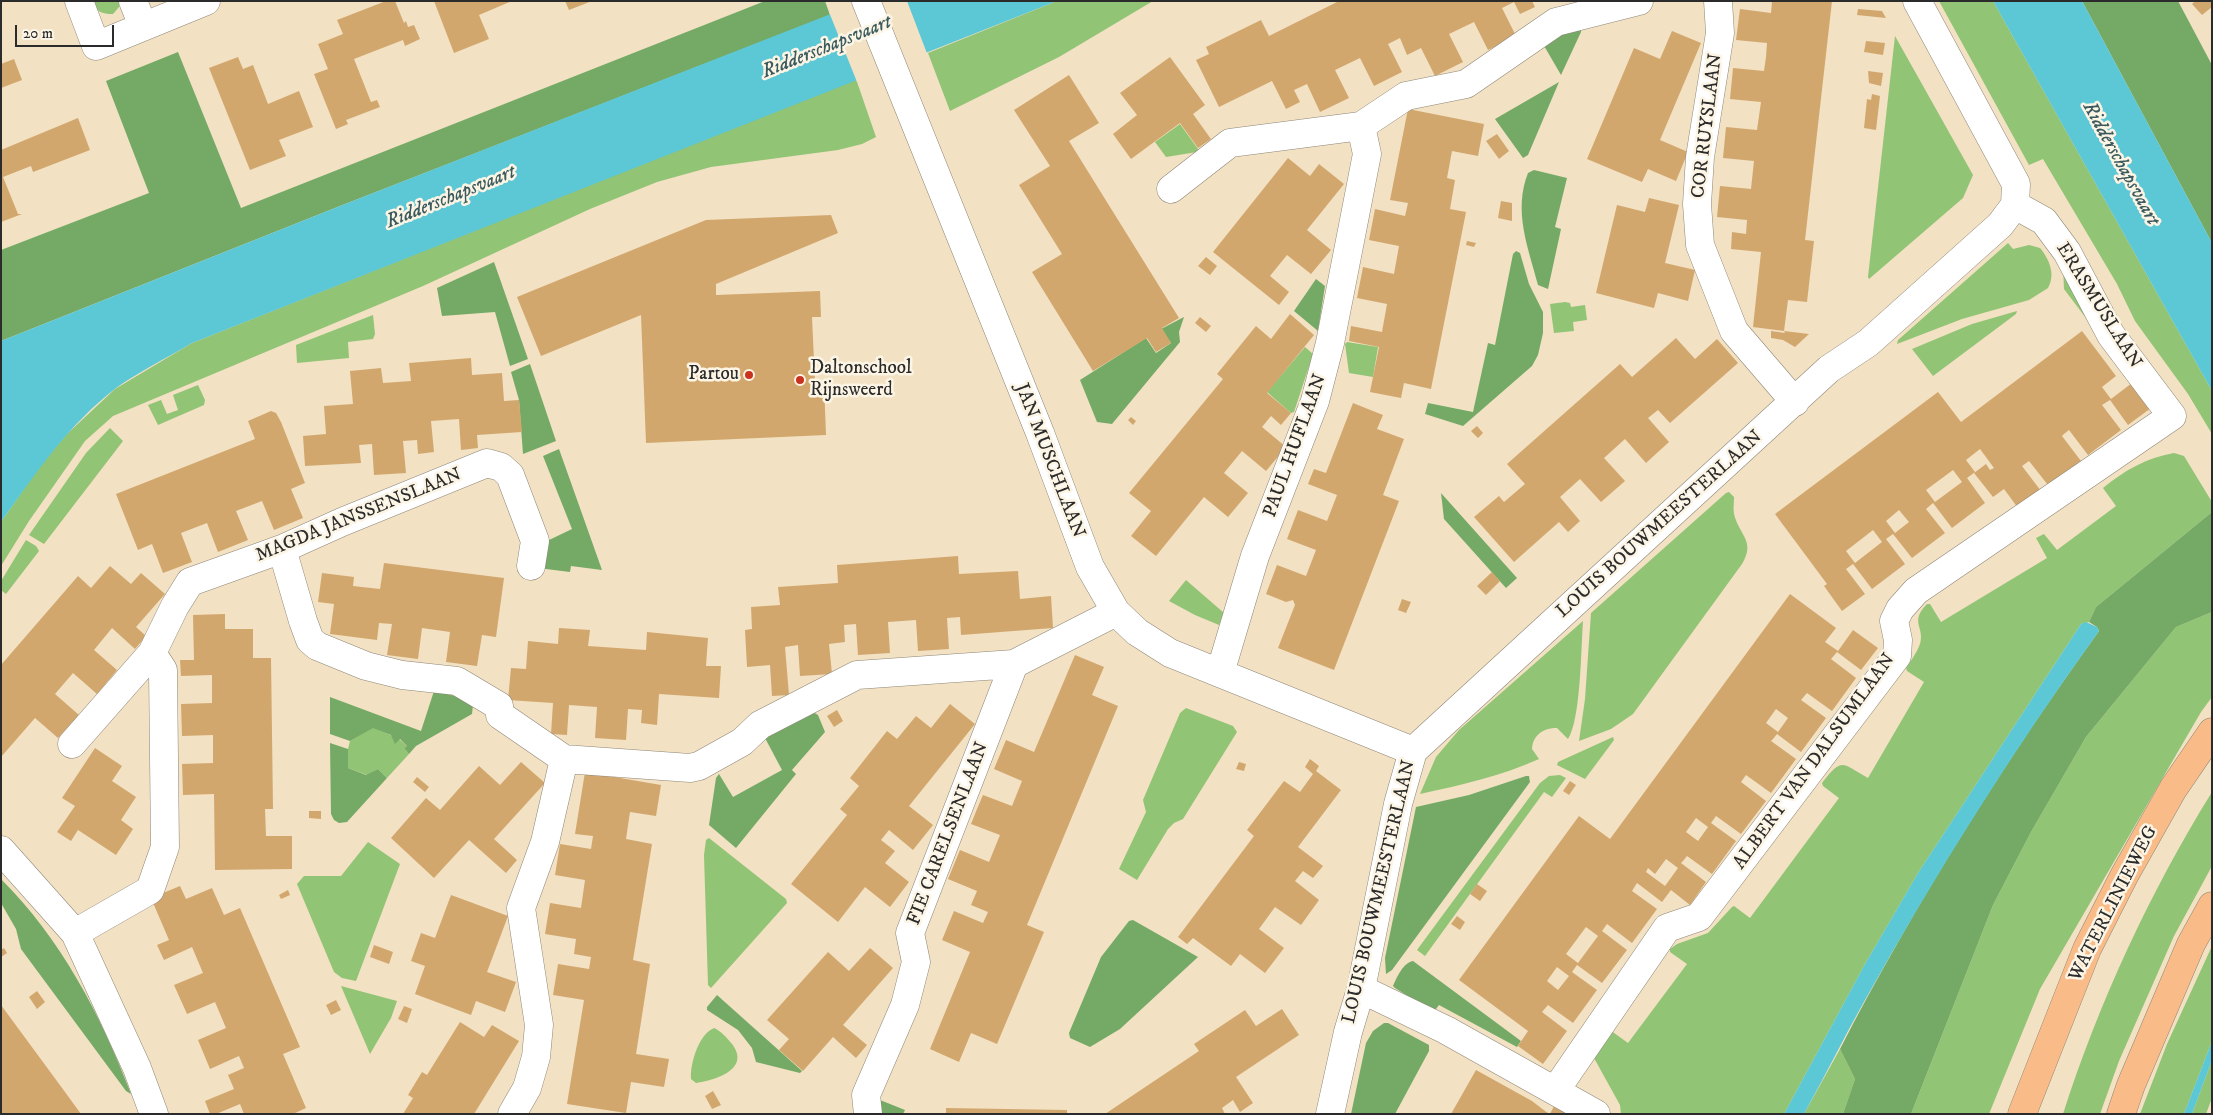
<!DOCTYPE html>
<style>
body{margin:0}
#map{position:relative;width:2213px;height:1115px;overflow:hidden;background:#f2e1c3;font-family:"IM FELL DW Pica",serif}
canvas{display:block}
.frame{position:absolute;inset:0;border:2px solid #2b2b2b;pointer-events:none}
.scale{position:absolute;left:15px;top:25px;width:99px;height:22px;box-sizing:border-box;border:2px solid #2b2b2b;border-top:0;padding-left:6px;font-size:15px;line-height:18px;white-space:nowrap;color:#2b2b2b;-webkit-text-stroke:4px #fcf5e5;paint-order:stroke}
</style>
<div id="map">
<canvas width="2213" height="1115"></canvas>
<div class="frame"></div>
<div class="scale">20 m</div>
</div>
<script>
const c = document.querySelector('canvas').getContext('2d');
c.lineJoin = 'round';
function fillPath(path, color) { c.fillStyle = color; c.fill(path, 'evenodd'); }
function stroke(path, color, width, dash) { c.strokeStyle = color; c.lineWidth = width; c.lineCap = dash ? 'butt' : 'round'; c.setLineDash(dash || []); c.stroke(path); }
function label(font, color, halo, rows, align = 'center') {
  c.font = font + ' "IM FELL DW Pica",serif'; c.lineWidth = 5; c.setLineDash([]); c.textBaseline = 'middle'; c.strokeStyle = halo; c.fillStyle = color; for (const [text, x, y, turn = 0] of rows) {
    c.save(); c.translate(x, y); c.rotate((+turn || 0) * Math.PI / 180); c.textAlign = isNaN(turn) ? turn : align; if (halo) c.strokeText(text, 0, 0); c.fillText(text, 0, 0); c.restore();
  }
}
fillPath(new Path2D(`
 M93,1H119V7L113,14C102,14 96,12 93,1Z
 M1057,1H1153L1059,57L950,111L928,53Z
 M1939,1H1993L2212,391V434L2188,394L2135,321L2117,284L2043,159L2029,165Z
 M1895,36L1973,175L1963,198L1869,279L1868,277Z
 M856,79L876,137L862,144L838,150L711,167L657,182L590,209L423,286L113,416L85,441L29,521L1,566V522L40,466L67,434L115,389L192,343Z
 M1180,124L1198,149L1197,152L1166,157L1155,142Z
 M2008,243L2013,249L2029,245L2040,248C2049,259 2056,274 2048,288L2029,300L1962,319L1897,344L1898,340Z
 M2063,265L2101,338L2064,289Z
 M1565,302L1570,303L1571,307L1585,305L1587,320L1573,322L1574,331L1554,333L1550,304Z
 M2017,311L2016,314L1933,376L1912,349L1972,324Z
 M373,315L375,334L373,339L348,342L349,358L297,363L296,345Z
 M1347,342L1378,347L1373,377L1349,373L1345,344Z
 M1305,347L1313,354L1294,412L1291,413L1267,392Z
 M198,385L205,400L204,405L158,425L148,405L161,400L167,414L178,410L173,395Z
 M110,428L123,441L44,544L29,535L86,453Z
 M2174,453L2184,456L2212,502V512L2096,607L2089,622L2081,624L1918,873L1865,964L1784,1114H1621L1620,1105L1594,1058L1610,1030L1628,1043L1687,964L1670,952V949L1677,944L1708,933L1732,907L1734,906L1750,918L1839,798L1823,786L1822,783C1843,756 1842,764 1868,778L1924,682L1907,671L1906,668C1911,661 1917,652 1920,644C1925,627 1909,622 1927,604H1930L1941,622L2047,558L2036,538L2044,534L2057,550L2116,506L2103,488C2125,470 2146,458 2174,453Z
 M1729,492L1734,497C1734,503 1733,509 1734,514C1739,535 1756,541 1742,564L1633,714L1611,729L1579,741L1585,699L1591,613L1726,493Z
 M26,540L36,546L39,551L6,594L1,590V581Z
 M1186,580L1224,613L1219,625L1195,615L1169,601Z
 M2212,612V697L2201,712L2040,989L1989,1114H1911L1993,905L2031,832L2086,737L2176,627Z
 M1583,621C1581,647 1581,719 1568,739L1557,728C1543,728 1533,735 1532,749L1539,759C1501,776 1461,785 1420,794L1436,757L1459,730Z
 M1186,708L1233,726L1237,732L1183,819L1174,823L1168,829L1137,880L1119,869L1146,812L1143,800L1180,713Z
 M373,727L399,739L407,746L404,748L409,754L387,778L378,769L367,775L348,768V749L350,741Z
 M1613,737L1614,740L1585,779L1557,765L1558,762Z
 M1560,775L1566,778L1552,797L1544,792L1425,956L1417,950L1540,783L1549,776Z
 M2212,792V866L2174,936L2119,1061L2100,1114H2063C2099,1002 2150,892 2212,792Z
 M709,838L786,899L787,903L711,988L708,985L704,855L706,840Z
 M368,842L400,864L356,981L342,978L334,972L297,884L304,876H341Z
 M2212,946V1041L2184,1114H2140L2167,1044Z
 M341,986L397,1001L391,1018L370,1054Z
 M714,1028C721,1031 727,1038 732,1044C751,1069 716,1080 696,1083L691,1079C690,1063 699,1034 714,1028Z
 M1840,1049L1855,1079L1843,1114H1804Z
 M2212,1060V1098L2206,1114H2192Z`), '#91c475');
fillPath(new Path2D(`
 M765,1H825L830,15L340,206L1,341V250L149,193L106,81L178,52L241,208Z
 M2082,1H2178L2212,65V243Z
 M1574,25L1581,27V32L1561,75L1543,44Z
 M1559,82L1528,155L1523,158L1495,119Z
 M1534,170L1567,178L1555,227L1561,229L1548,289L1538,285C1528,247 1513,211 1528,173Z
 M1516,251L1520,253L1529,284L1543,312V333L1538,355L1532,366L1463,426L1425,414L1428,403L1473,412L1488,343L1495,345L1513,254Z
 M494,262L528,359L510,366L495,312L442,316L437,288Z
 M1316,279L1325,286L1318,331L1294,311Z
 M1184,317L1179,332L1180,342L1112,424L1097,422L1080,380L1146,338L1156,353L1171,343L1161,329Z
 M530,364L556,441L523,454L519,400L511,372Z
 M559,449L602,570L571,566L570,572L538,568L547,541L572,529L543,456Z
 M1441,493L1517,578L1506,588L1444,519Z
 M2212,512V612L2176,627L2086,737L2031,832L1993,905L1911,1114H1843L1855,1079L1840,1049C1915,904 2003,764 2099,631L2097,627L2089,622L2096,607Z
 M434,691L468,699L473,705L472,714L416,746L409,754L404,748L407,746L400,739L395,744L391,735L373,728L350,741L330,734V697L421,731Z
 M813,712L818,715L825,732L792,770L796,774L736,848L709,825L716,778L719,774L733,797L782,770L765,738Z
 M330,743L348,749V768L366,775L378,769L387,778L347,822L339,823L334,820L331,814Z
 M1526,776H1529L1530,782L1392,970L1386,974L1385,958L1416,807L1469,795Z
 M1,879C61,939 101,1015 131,1094L126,1091L21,949L16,929L1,903Z
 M1133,920L1198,957L1120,1029L1090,1047L1070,1038L1069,1033L1101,957L1129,921Z
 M1413,961L1521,1041L1517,1047L1439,1005L1436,1009L1430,1010L1395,988L1393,986C1397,977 1403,963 1413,961Z
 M717,995L802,1071L800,1073L756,1062L752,1048L738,1030L707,1010V1007Z
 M1384,1023H1388L1429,1045V1051L1395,1114H1351L1366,1043L1373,1031Z
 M880,1100L905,1110L903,1114H878Z`), '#74aa66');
fillPath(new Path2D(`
 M864,1H1057L192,343C167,358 140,371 116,388C69,424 35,474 1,522V341L340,206Z
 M1993,1H2082L2212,243V391Z
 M2086,622L2097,627L2099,631C2014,749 1936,873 1865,1000C1844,1037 1825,1076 1804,1114H1784L1865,964L1918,873L2081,624Z
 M2212,1041V1060L2192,1114H2184Z`), '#5cc7d5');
fillPath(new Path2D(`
 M857,1H907L928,56L857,82L829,12Z`), '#f2e1c3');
fillPath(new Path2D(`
 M386,1H395L404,23L406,21L408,27L414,25L420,39L405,46L403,40L354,59L371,102L377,100L380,107L346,120L348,124L336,129L314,74L328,69L318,44L343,34L337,20Z
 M434,1H512L479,15L489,39L454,53Z
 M565,1H592L569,10Z
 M1339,1H1532L1535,7L1520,14L1514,2L1502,8L1516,36L1488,50L1474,22L1449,34L1463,62L1435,76L1421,48L1407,55L1400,38L1388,44L1402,72L1374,86L1360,58L1335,70L1349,98L1320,112L1307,84L1294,90L1300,102L1286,109L1272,81L1219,107L1196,60L1209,54L1206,47L1261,20L1269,36Z
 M1772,1H1832L1805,240L1814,241L1807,302L1788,300L1784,331L1753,327L1761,252L1731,249L1732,232L1746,234L1747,220L1717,217L1720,186L1751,189L1754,161L1723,158L1726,127L1757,130L1761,102L1730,99L1733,68L1764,71L1766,57L1767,43L1736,40L1740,9L1771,13Z
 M2195,1H2212V7L2202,15L2192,4Z
 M1858,9L1882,11L1886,18L1857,15Z
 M1672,31L1701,43L1660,140L1688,152L1676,181L1648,169L1642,182L1587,159L1634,48L1660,59Z
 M1866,41L1885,43L1883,55L1864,52Z
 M238,57L243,69L253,65L268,104L299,91L313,127L279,140L286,156L250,170L209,68Z
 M1170,57L1205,105L1193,114L1211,139L1198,148L1180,123L1131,159L1113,134L1137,115L1120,93Z
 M14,59L22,80L1,88V64Z
 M1868,71L1883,73L1881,86L1869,83Z
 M1069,75L1099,123L1069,141L1179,318L1162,328L1171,343L1156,352L1147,338L1093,371L1032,272L1062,254L1019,185L1050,166L1014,110Z
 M1872,94L1880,96L1876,130L1864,128L1867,99L1871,100Z
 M1408,109L1484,124L1478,156L1452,151L1447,178L1455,180L1450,209L1466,212L1431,389L1404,383L1401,398L1370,392L1379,347L1349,341L1351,326L1382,332L1387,304L1357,298L1363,267L1394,274L1399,246L1369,240L1375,209L1405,216L1408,203L1390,200Z
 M78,118L90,150L33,172L31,166L3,177L18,214H22L1,222V150Z
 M1497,134L1509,151L1499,159L1486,141Z
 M1288,158L1310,176L1319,164L1344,184L1307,230L1331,250L1311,274L1287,255L1270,276L1289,292L1279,305L1213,252Z
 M1649,198L1679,205L1665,263L1695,270L1688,301L1658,293L1654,308L1596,293L1617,205L1645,212Z
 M1501,201L1512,203V221L1498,218Z
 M831,215L838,233L716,284V295L820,291L821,317H812L815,383L824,384L826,435L646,443L641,315L541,356L517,297L706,220Z
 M1467,241L1476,243L1474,247L1466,245Z
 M1206,257L1217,266L1210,275L1198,266Z
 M1290,314L1314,335L1267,393L1291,413L1281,425L1271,416L1262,427L1286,447L1266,471L1242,451L1224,473L1248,493L1228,517L1204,497L1156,556L1131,536L1151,511L1129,493L1223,379L1217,374L1256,326L1271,339Z
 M1200,317L1211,326L1206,332L1195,323Z
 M1771,331L1785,333L1784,331L1809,334L1795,347L1783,340L1771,338Z
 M2082,331L2116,376L2102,387L2111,399L2132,383L2151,408L2128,425L2110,400L2102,405L2121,430L2088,455L2069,430L2064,434L2062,436L2081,461L2048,485L2029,461L2022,466L2041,491L2018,508L2004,489L1993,497L1974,473L1986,464L1990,470L1994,468L1980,449L1966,460L1975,472L1967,478L1985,503L1952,528L1933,503L1926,509L1945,533L1912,558L1893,534L1886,539L1905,564L1872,589L1853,564L1846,569L1865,594L1842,611L1824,586L1827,584L1775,514L1938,392L1961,422ZM1953,470L1962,482L1935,502L1926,490ZM1899,510L1909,522L1895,533L1886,521ZM1873,530L1882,542L1855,563L1846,551Z
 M1676,338L1695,359L1717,339L1738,363L1670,423L1658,410L1648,418L1669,442L1646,463L1625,439L1604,458L1625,481L1601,502L1580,479L1560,497L1580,521L1568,532L1559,522L1514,562L1474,517L1499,496L1504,502L1525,484L1507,464L1620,364L1632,377Z
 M471,358L472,375L502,373L504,401L519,400L522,432L477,435L478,448L461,450L459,419L431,421L434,452L418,454L417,440L403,441L406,473L374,475L372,444L359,445L361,463L305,466L303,436L326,434L324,406L353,404L350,371L381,368L383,383L411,381L409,363Z
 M1353,403L1383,415L1377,429L1404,439L1383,495L1399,501L1334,670L1278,648L1295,605L1293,600L1286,602L1266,594L1277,565L1306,576L1316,550L1287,539L1298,510L1327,521L1337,495L1308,484L1314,469L1326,473Z
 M271,411L276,413L281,422L305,483L291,489L303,518L274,530L262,501L236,511L248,540L218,552L207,523L181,533L192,562L163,573L152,544L138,550L116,494L255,439L248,421Z
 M1131,417L1136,421L1133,425L1128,420Z
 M1477,426L1483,433L1478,438L1471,431Z
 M958,556L959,574L1018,571L1020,599L1051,596L1053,628L961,635L960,617L947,618L949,649L918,651L916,620L888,622L890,653L858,655L856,624L844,625L845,642L829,644L832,674L800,676L798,645L785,647L789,695L772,696L770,665L747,667L745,630L752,629L751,607L780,605L778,587L838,583L837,565Z
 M384,563L504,578L496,637L482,635L477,666L446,662L450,632L422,628L418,659L387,655L392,624L379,623L377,640L330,634L334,604L318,602L322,573L354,577L353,586L380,589Z
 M110,566L131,584L141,573L165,594L136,627L146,636L135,649L112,628L94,650L117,670L97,694L73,673L55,694L79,715L58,738L35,718L1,757V665L78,576L91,588Z
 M1492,572L1500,581L1486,595L1477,586Z
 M1790,594L1836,628L1825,642L1838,651L1853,630L1878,648L1861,670L1837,652L1831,659L1856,678L1832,711L1807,693L1801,700L1826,718L1801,752L1777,734L1773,739L1771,741L1796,759L1771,793L1746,775L1741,782L1766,801L1741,834L1716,816L1711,823L1736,841L1712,874L1687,856L1683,861L1681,863L1706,882L1690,905L1671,890L1662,902L1637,883L1632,891L1657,909L1632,943L1607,924L1602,931L1627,950L1602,983L1577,965L1572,972L1597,990L1573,1023L1548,1005L1542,1012L1567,1031L1543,1064L1518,1046L1528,1031L1459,980L1579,816L1610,839ZM1776,709L1788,718L1778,732L1766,723ZM1696,818L1708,827L1698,841L1686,832ZM1666,859L1678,868L1665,886L1646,872L1648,868L1655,874ZM1586,927L1598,936L1578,963L1566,954ZM1557,967L1569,976L1558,990L1547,981Z
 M1402,599L1411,602L1406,613L1398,610Z
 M225,614V629H253V658H271L273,809H265L266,836H292V869L215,870L214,794L183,795L182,764L213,763V735L182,736L181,704L212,703V675L181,676L180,660H194L193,615Z
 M559,628L590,630L588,646L646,650L647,632L708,638L706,666H721L719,698L659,694L657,725L641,723L642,710L628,709L626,740L595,738L597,707L569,705L567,735L551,734L553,703L508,700L511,668L526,669L528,641L558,644Z
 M1075,655L1104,667L1092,695L1118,706L1027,925L1044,932L997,1044L971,1033L959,1062L930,1049L970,952L942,940L954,911L983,923L988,912L971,905L977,891L948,879L960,850L989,862L1000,835L971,824L977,809L983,795L1012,806L1022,781L994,769L1006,740L1034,752Z
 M950,704L975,724L909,806L933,825L913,850L889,830L881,840L895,851L885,863L909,882L890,907L865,887L838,922L791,884L847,815L840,809L859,786L850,778L887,731L897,739L916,716L931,728Z
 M837,710L843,721L834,727L827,716Z
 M95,748L122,766L112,781L136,797L121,820L133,829L116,855L78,830L71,841L57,832L75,806L62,798Z
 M1310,759L1319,766L1316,771L1341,790L1298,847L1323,866L1313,878L1303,871L1295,881L1319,900L1301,925L1275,907L1259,929L1284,948L1265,973L1240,954L1231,966L1193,938L1187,944L1178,937L1254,836L1247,830L1284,781L1300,792L1313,774L1305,767Z
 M521,762L545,783L494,839L517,860L506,873L469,840L434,878L391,838L426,798L440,810L479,766L500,785Z
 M1239,762L1246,764L1244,771L1236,769Z
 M585,772L661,785L656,816L630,812L626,839L652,844L633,960L650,964L636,1054L669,1059L664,1087L631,1082L626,1113L567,1104L584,1000L553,995L558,964L589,969L591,957L574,954L576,939L545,934L550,903L581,908L585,880L555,875L560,844L591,849L593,836L575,834Z
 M417,777L429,787L425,792L413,782Z
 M1570,781L1576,785L1569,795L1563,791Z
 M309,811H321V819L309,818Z
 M1477,884L1487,891L1480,901L1470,894Z
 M180,886L186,899L212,888L224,915L240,908L300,1047L283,1054L306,1108L293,1114H244L240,1104L216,1114H210L205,1101L234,1089L228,1075L244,1068L239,1056L210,1069L198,1040L226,1028L215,1002L187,1014L174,985L203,973L192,947L164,960L157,945L169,940L151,898Z
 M288,890L290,895L281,899L279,895Z
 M451,895L508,916L487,972L516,982L505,1012L476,1001L471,1015L415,994L425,966L411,961L421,933L435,938Z
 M1457,916L1465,922L1460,930L1451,924Z
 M374,945L393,952L389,964L370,957Z
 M4,948L7,953L1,957V950Z
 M870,948L893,968L843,1025L867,1045L856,1058L833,1037L803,1071L779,1050L789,1039L767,1020L828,952L849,971Z
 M37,991L45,1002L37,1009L29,997Z
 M336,1000L341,1010L331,1015L326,1005Z
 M1,1005L65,1092L81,1114H1Z
 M404,1006L412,1009L407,1023L398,1019Z
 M1282,1009L1299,1035L1236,1077L1253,1103L1240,1112L1233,1100L1222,1108L1225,1114H1105L1199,1051L1194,1044L1245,1010L1256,1026Z
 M460,1022L484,1037L492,1025L519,1041L474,1114H403L413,1098L408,1095L422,1072L427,1075Z
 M1476,1070L1532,1101L1549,1114H1451Z
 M713,1091L721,1105L712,1109L705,1096Z
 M1555,1104L1572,1114H1550Z
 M946,1108L1067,1110V1114H946Z`), '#d2a76d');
const street = new Path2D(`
 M79,1L96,46L206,1
 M133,1L143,26
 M866,1L1040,433L1090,567L1116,612L1137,632L1170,653L1413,751
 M1718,1L1720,33L1700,157L1697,204L1700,245L1734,331L1795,402
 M1171,189L1230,143L1361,126L1406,96L1466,84L1556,22L1639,1
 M282,549L303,621L310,640L317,646L366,666L402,675L457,681L499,706L500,715L564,759L690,768L699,766L742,742L760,725L857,675L1014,664
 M1220,673L1255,556L1315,401L1330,343L1367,154L1361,126
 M72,744L152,653
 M1,850L75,933L137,1068L154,1114
 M75,933L150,890L165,847L163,670L152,653L175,606L190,582L282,549L342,522L487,463L501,467L510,475L535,541L531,566
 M1361,989L1446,1030L1555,1091
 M512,1114L527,1088L536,1057L539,1025L521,908L545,842L564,759
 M868,1114L866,1095L905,1005L916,962L910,933L1014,664L1116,612
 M1330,1114L1348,1032L1361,989L1398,804L1413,751L1829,369L1868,343L2000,225L2015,205L2016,184L1917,1
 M1596,1114L1555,1091L1667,928L1699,917L1897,656L1898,640L1894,621L1900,609L1916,591L2172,416L2111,335L2067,252L2044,221L2015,205`);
const primary = new Path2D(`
 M2022,1114L2087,949L2124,876L2173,789L2212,732
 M2121,1114L2131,1085L2191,944L2212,906`);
stroke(street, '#8e8677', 29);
stroke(primary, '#8e8677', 29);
stroke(street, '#fff', 28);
stroke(primary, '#f9bc89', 28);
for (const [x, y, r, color] of [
 [749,375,5,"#c8321e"],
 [800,380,5,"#c8321e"]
]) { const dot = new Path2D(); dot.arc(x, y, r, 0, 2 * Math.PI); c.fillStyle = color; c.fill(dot); stroke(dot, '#fcf5e5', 2); }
label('19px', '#2b2b2b', '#fcf5e5', [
 ["COR RUYSLAAN",1708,126,-83],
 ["ERASMUSLAAN",2098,306,58],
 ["PAUL HUFLAAN",1296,446,-70],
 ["JAN MUSCHLAAN",1049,461,69],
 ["MAGDA JANSSENSLAAN",359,516,-22],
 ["LOUIS BOUWMEESTERLAAN",1660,525,-42],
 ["ALBERT VAN DALSUMLAAN",1815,762,-54],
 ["FIE CARELSENLAAN",949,834,-69],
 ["LOUIS BOUWMEESTERLAAN",1380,892,-77],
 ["WATERLINIEWEG",2114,904,-63]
]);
label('19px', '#2b2b2b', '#fcf5e5', [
 ["Daltonschool",810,369],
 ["Rijnsweerd",810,391],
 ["Partou",739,375,"right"]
], 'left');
label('italic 20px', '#3a5a5e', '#fcf5e5', [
 ["Ridderschapsvaart",827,48,-22],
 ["Ridderschapsvaart",2120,164,61],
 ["Ridderschapsvaart",451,198,-22]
]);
</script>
